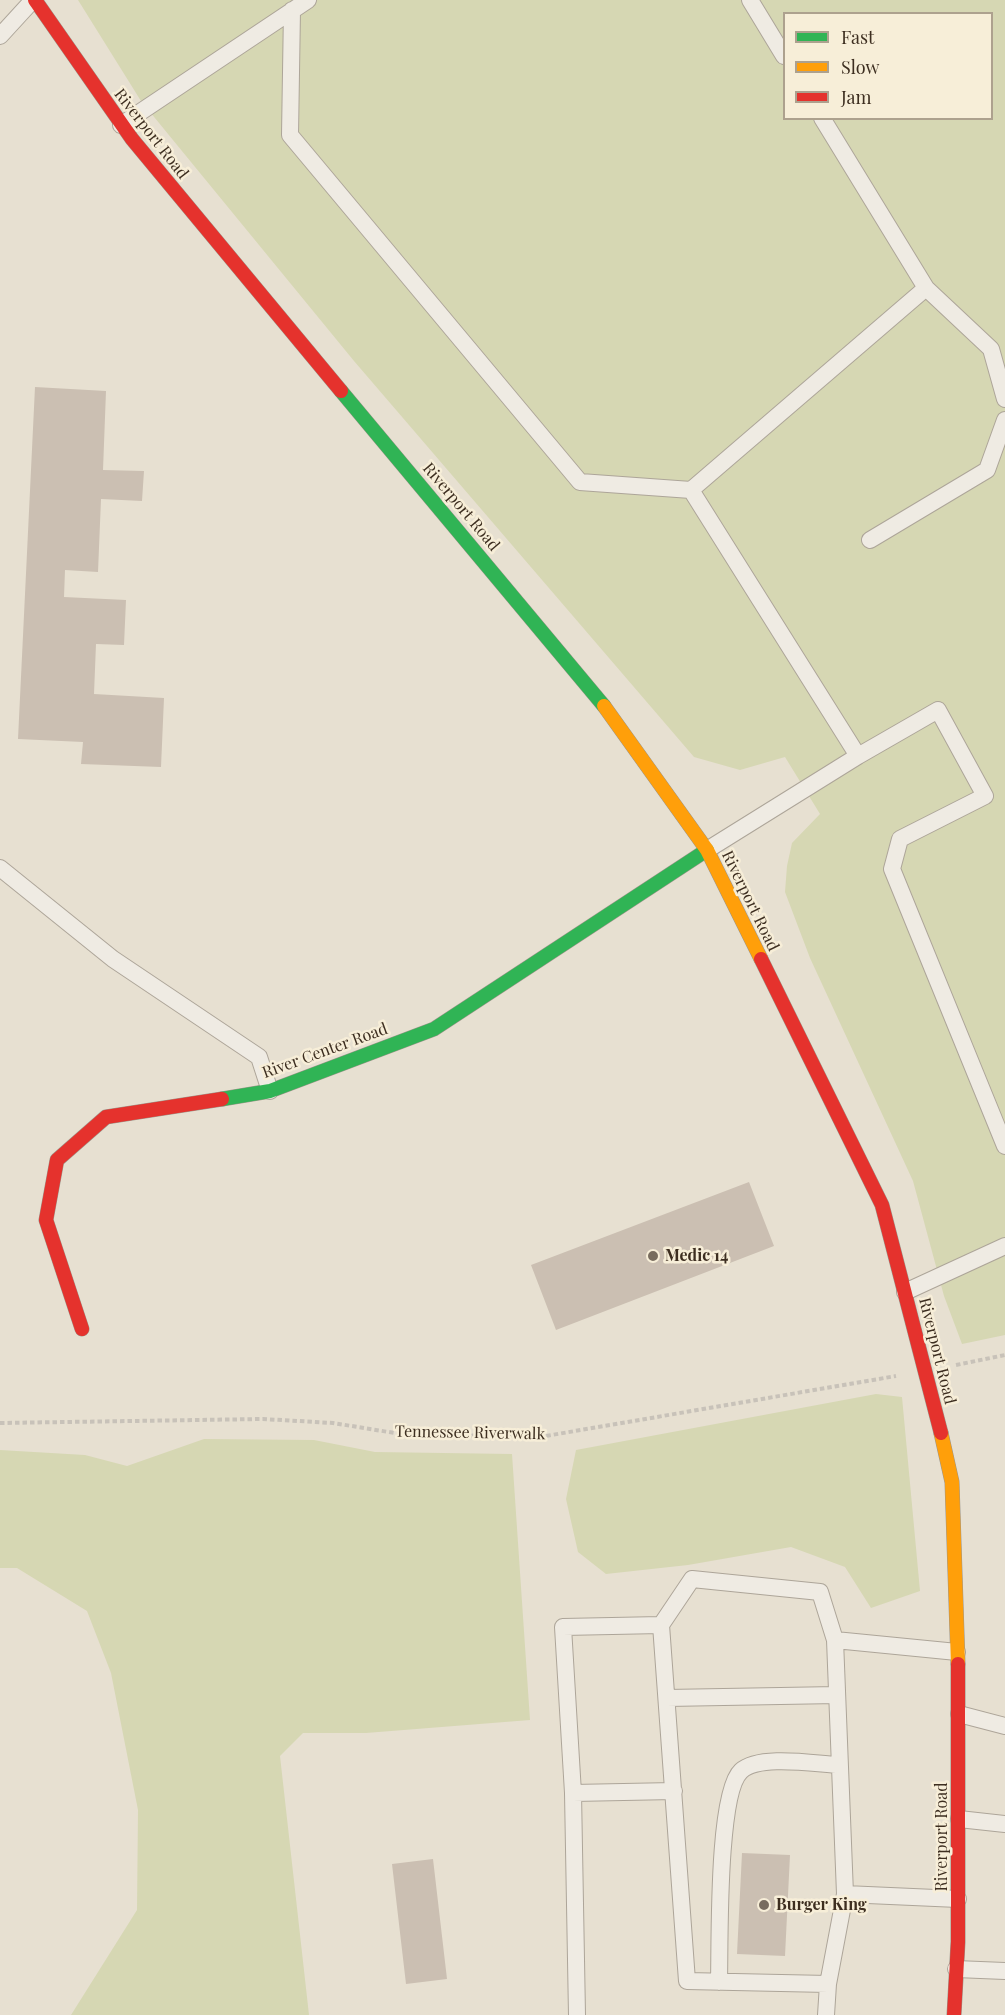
<!DOCTYPE html>
<style>
body{margin:0}
#map{position:relative;width:1005px;height:2015px;overflow:hidden;background:#e7e0d1;font-family:"Playfair Display",serif}
canvas{display:block}
.legend{position:absolute;left:783px;top:12px;width:210px;height:108px;box-sizing:border-box;background:#f7eed8;border:2px solid #ada18e;margin:0;padding:8px 10px;list-style:none;font-size:18px;color:#3d2e20}
.legend li{display:flex;align-items:center;gap:12px;height:30px}
.legend b{width:30px;border:2px solid #ada18e}
</style>
<div id="map">
<canvas width="1005" height="2015"></canvas>
<ul class="legend">
<li><b style="height:8px;background:#30b455"></b>Fast</li>
<li><b style="height:8px;background:#ff9f0a"></b>Slow</li>
<li><b style="height:8px;background:#e5322d"></b>Jam</li>
</ul>
</div>
<script>
const c = document.querySelector('canvas').getContext('2d');
c.lineJoin = 'round';
function fillPath(path, color) { c.fillStyle = color; c.fill(path, 'evenodd'); }
function stroke(path, color, width, dash) { c.strokeStyle = color; c.lineWidth = width; c.lineCap = dash ? 'butt' : 'round'; c.setLineDash(dash || []); c.stroke(path); }
function label(font, color, halo, rows, align = 'center') {
  c.font = font + ' "Playfair Display",serif'; c.lineWidth = 5; c.setLineDash([]); c.textBaseline = 'middle'; c.strokeStyle = halo; c.fillStyle = color; for (const [text, x, y, turn = 0] of rows) {
    c.save(); c.translate(x, y); c.rotate((+turn || 0) * Math.PI / 180); c.textAlign = isNaN(turn) ? turn : align; if (halo) c.strokeText(text, 0, 0); c.fillText(text, 0, 0); c.restore();
  }
}
fillPath(new Path2D(`
 M78,0H1005V1335L962,1344L944,1296L913,1181L810,958L785,892L787,866L792,843L820,814L785,757L740,770L694,757L354,361L141,101ZM784,14H992V118H784Z
 M876,1394L902,1397L920,1591L871,1608L845,1567L791,1547L688,1565L606,1574L578,1552L566,1499L576,1450Z
 M204,1439L314,1440L375,1452L512,1454L530,1720L366,1733H303L280,1756L309,2015H71L137,1910L138,1810L111,1673L87,1611L17,1568H0V1450L85,1455L127,1466Z`), '#d6d7b3');
fillPath(new Path2D(`
 M35,387L106,391L103,470L144,471L142,501L101,499L98,572L65,570L64,597L126,600L124,645L96,644L94,694L164,698L161,767L81,764L83,742L18,739Z
 M749,1182L774,1246L556,1330L531,1265Z
 M742,1853L790,1855L785,1956L737,1954Z
 M433,1859L447,1979L406,1984L392,1864Z`), '#cbbfb2');
const lane = new Path2D(`
 M750,0L784,56
 M292,10L290,135L580,482L691,490
 M0,36L33,0
 M121,125L308,0
 M926,288L991,349L1005,399
 M870,540L987,470L1005,420
 M858,756L938,710L985,796L900,839L892,869L1005,1146
 M707,850L858,756L691,490L926,288L822,118
 M0,868L113,959L259,1057L270,1091
 M905,1292L1005,1246
 M835,1640L845,1894
 M667,1698L837,1695
 M959,1714L1005,1726
 M573,1793L563,1627L661,1625
 M959,1819L1005,1824
 M956,1969L1005,1971
 M719,1982C720,1944 717,1793 741,1771C759,1754 816,1764 839,1765
 M828,1984L687,1981L661,1625L692,1579L820,1592L835,1640L957,1652
 M577,2015L573,1793L674,1791
 M826,2015L828,1984L845,1894L958,1899`);
const fast = new Path2D(`
 M341,391L604,706
 M222,1099L270,1091L434,1029L707,850`);
const slow = new Path2D(`
 M604,706L707,850L761,959
 M941,1433L952,1482L958,1664`);
const jam = new Path2D(`
 M35,0L132,139L341,391
 M761,959L882,1205L941,1433
 M82,1329L46,1220L57,1160L106,1117L222,1099
 M954,2015L958,1942V1664`);
stroke(lane, '#ada599', 18);
stroke(fast, '#9c958a', 15);
stroke(slow, '#9c958a', 15);
stroke(jam, '#9c958a', 15);
stroke(new Path2D(`
 M956,1365L1005,1355
 M0,1423L263,1419L333,1423L401,1434L540,1437L896,1376`), '#c8c2b9', 4, [4.5, 3]);
stroke(lane, '#efebe3', 16);
stroke(fast, '#30b455', 14);
stroke(slow, '#ff9f0a', 14);
stroke(jam, '#e5322d', 14);
for (const [x, y, r, color] of [
 [653,1256,6,"#786c5e"],
 [764,1905,6,"#786c5e"]
]) { const dot = new Path2D(); dot.arc(x, y, r, 0, 2 * Math.PI); c.fillStyle = color; c.fill(dot); stroke(dot, '#f7eed8', 2); }
label('16px', '#3d2e20', '#f7eed8', [
 ["Riverport Road",151,134,52],
 ["Riverport Road",461,507,50],
 ["Riverport Road",750,901,64],
 ["River Center Road",325,1051,-20],
 ["Riverport Road",937,1351,76],
 ["Tennessee Riverwalk",470,1433,1],
 ["Riverport Road",942,1837,-90]
]);
label('bold 16px', '#3d2e20', '#f7eed8', [
 ["Medic 14",665,1256],
 ["Burger King",776,1905]
], 'left');
</script>
